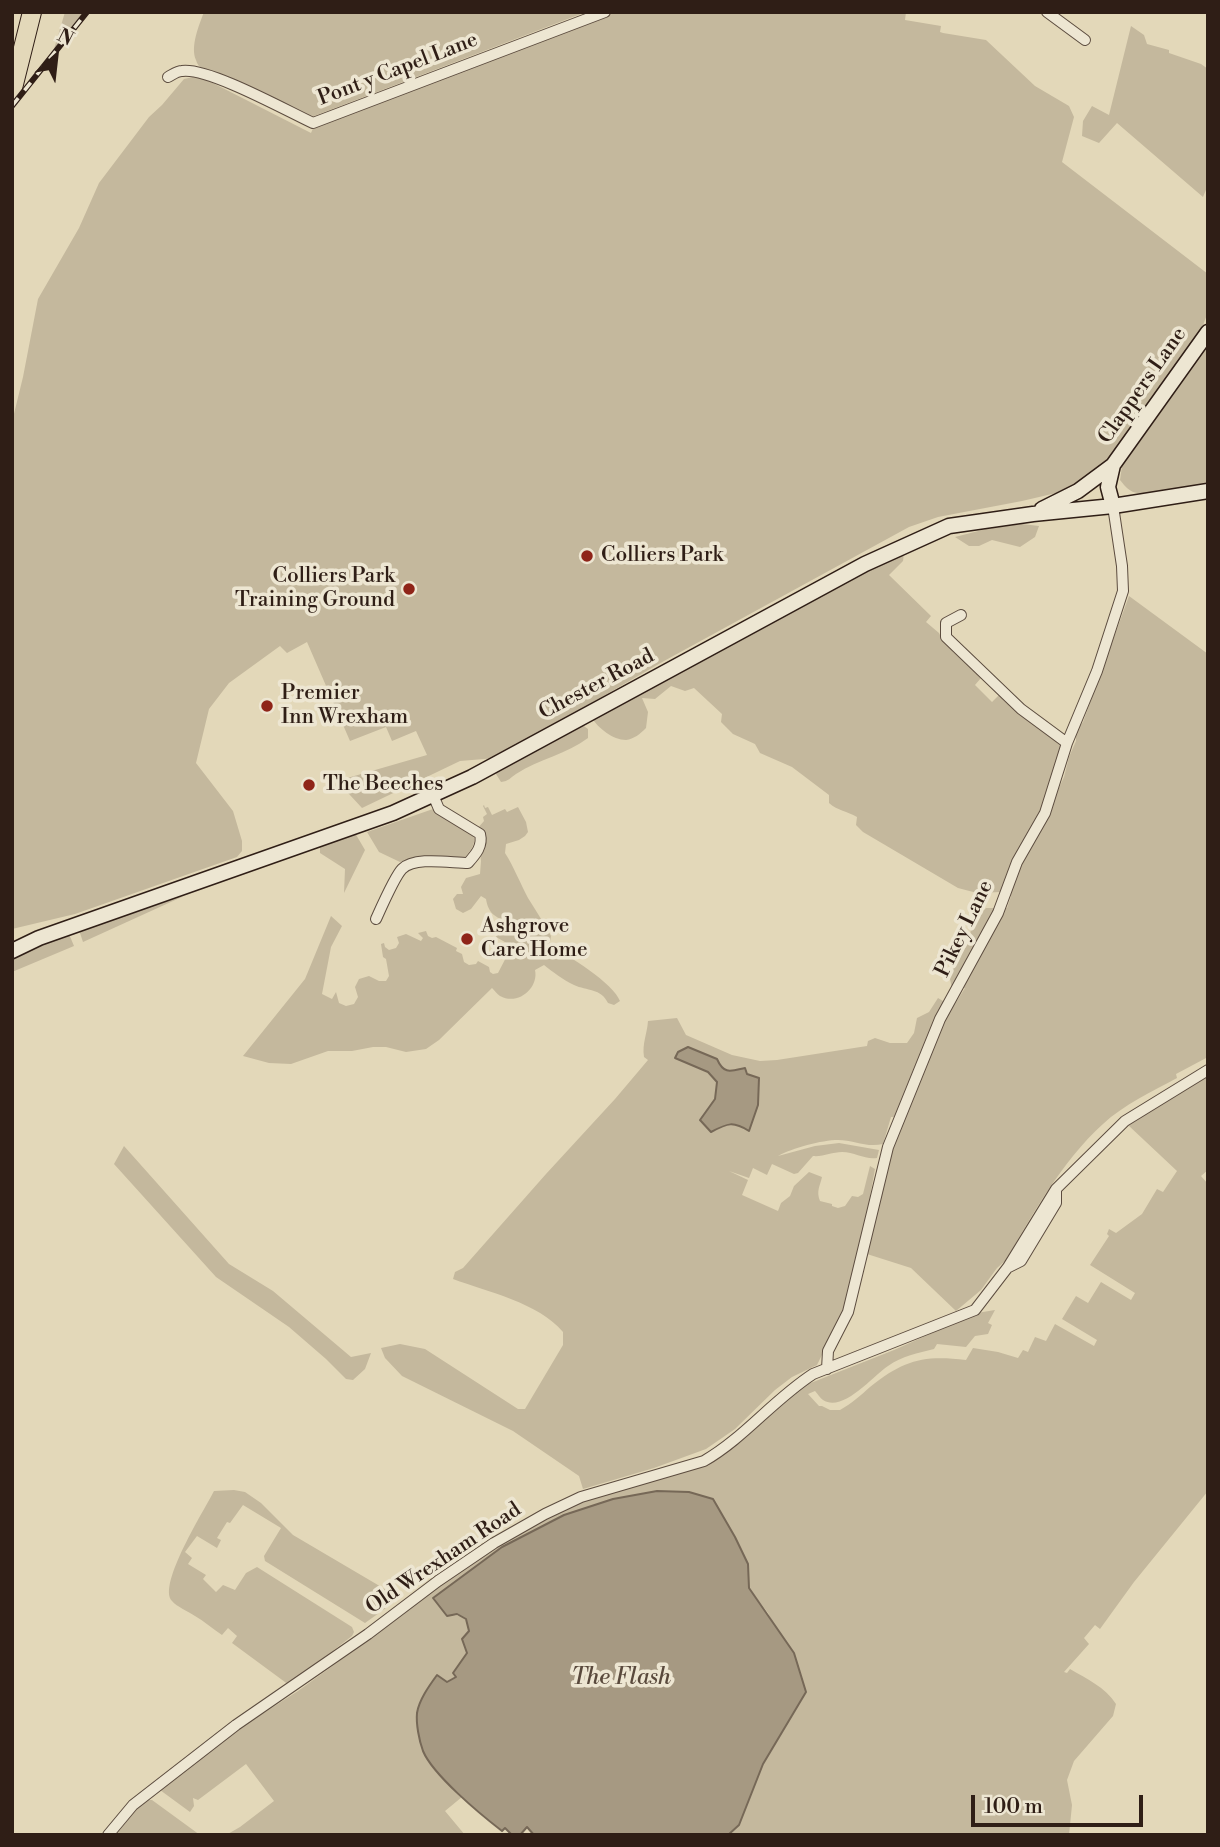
<!DOCTYPE html>
<style>
body{margin:0}
#map{position:relative;width:1220px;height:1847px;overflow:hidden;background:#e3d8b9;font-family:"Libre Bodoni",serif}
canvas{display:block}
.frame{position:absolute;inset:0;border:14px solid #2f1e16;pointer-events:none}
.north{position:absolute;left:21px;top:21px;width:70px;height:70px;-webkit-text-stroke:5px #ede6d2;paint-order:stroke;rotate:27deg;font-size:19px;font-weight:700;line-height:28px;text-align:center;color:#2f1e16}
.north::after{content:'';display:block;margin:auto;width:24px;height:32px;background:#2f1e16;clip-path:polygon(50% 0,100% 100%,50% 72%,0 100%)}
.scale{position:absolute;left:971px;top:1795px;width:172px;height:32px;box-sizing:border-box;border:4px solid #2f1e16;border-top:0;padding-left:9px;font-size:21px;line-height:24px;white-space:nowrap;color:#2f1e16;-webkit-text-stroke:5px #ede6d2;paint-order:stroke}
</style>
<div id="map">
<canvas width="1220" height="1847"></canvas>
<div class="frame"></div>
<div class="north">N</div>
<div class="scale">100 m</div>
</div>
<script>
const c = document.querySelector('canvas').getContext('2d');
c.lineJoin = 'round';
function fillPath(path, color) { c.fillStyle = color; c.fill(path, 'evenodd'); }
function stroke(path, color, width, dash) { c.strokeStyle = color; c.lineWidth = width; c.lineCap = dash ? 'butt' : 'round'; c.setLineDash(dash || []); c.stroke(path); }
function label(font, color, halo, rows, align = 'center') {
  c.font = font + ' "Libre Bodoni",serif'; c.lineWidth = 7; c.setLineDash([]); c.textBaseline = 'middle'; c.strokeStyle = halo; c.fillStyle = color; for (const [text, x, y, turn = 0] of rows) {
    c.save(); c.translate(x, y); c.rotate((+turn || 0) * Math.PI / 180); c.textAlign = isNaN(turn) ? turn : align; if (halo) c.strokeText(text, 0, 0); c.fillText(text, 0, 0); c.restore();
  }
}
fillPath(new Path2D(`
 M65,12H87L49,66Z
 M204,12H586L314,116C281,113 250,85 219,73C213,72 207,71 203,69C199,67 197,64 196,60C190,47 199,25 204,12Z
 M617,12H906L905,20L941,26L940,32L943,33L986,40L1035,86L1069,106L1074,117L1062,162L1208,274V312L1200,333L1110,457L1098,471L1069,490L1022,501L938,517L909,527L664,661L496,758L460,761L362,808L337,781L427,755L416,731L392,741L386,727L350,741L307,642L287,653L280,646L229,683L209,709L196,763L233,811L242,841V851L237,857L75,914L12,929V422L23,377L38,299L79,228L99,183L149,117L162,105L184,79L193,77L205,79L311,133L314,126Z
 M1131,26L1144,35L1147,44L1169,50V53L1201,64L1208,69V86L1206,89L1208,90V185L1203,197L1117,123L1099,143L1082,136L1083,121L1092,106L1109,115Z
 M1208,347V484C1191,486 1147,497 1133,492C1127,489 1124,485 1120,480L1122,466Z
 M1022,524L1039,526L1035,537L1020,547L992,540L979,546H969L955,537L986,529Z
 M904,554L903,561L889,575L931,616L926,622L939,633L944,643L981,678L975,685L992,702L999,695L1058,742L1062,748L1046,795L1058,790L1064,777L1069,757L1076,741V731L1083,722L1129,596L1208,654V1057L1176,1074L1177,1078C1153,1091 1123,1105 1103,1124C1061,1162 1034,1213 1005,1261L997,1268L981,1290L956,1311L911,1268L867,1254L887,1168L904,1117H891L883,1144C867,1148 853,1140 838,1140C822,1140 792,1148 778,1156L815,1146L839,1143L879,1150L877,1158C865,1160 855,1152 842,1152C832,1152 823,1157 813,1156L798,1173L794,1174L772,1164L767,1175L753,1168L749,1178L729,1171L748,1180L742,1195L778,1211L781,1203L790,1196L794,1186L809,1172L822,1177C820,1186 816,1191 820,1201L832,1204V1206L838,1208L845,1206L852,1196L858,1197L863,1194L870,1166L875,1169L857,1268L845,1308L817,1365L792,1377L775,1390L735,1429L706,1449L654,1468L583,1489L579,1476L513,1431L402,1376L385,1358L381,1348L400,1344L425,1349L518,1409H525L563,1345V1332C539,1303 488,1292 453,1279L455,1272L463,1268L546,1174L615,1099L648,1060L644,1057C642,1043 647,1035 648,1021L677,1018L686,1035L732,1055L760,1061L777,1060L867,1046L868,1041L875,1038L890,1043H907L914,1033L917,1018L929,1012L938,998L953,1007L965,988L952,989L949,974L969,942L971,929L975,919L986,908H1007L1011,896L1001,892L977,893L958,888L863,832L856,825L857,817C847,811 838,811 829,803V795L792,767L760,753L755,744L733,734L721,722L722,714L694,688L685,691L671,686L655,699L642,698L648,712L646,728C640,734 634,739 626,740C613,740 598,728 592,718L708,654L737,642L742,639L746,632L835,585ZM720,1067L727,1071L745,1068L749,1131L737,1124H725L701,1120L715,1099L717,1082L708,1072Z
 M581,724L588,729V738C567,754 539,759 516,774C510,778 509,781 501,782L496,774L498,768Z
 M484,805L485,808L488,807L492,815L505,809L507,812L518,807L526,822L528,832L525,836L519,840L506,844L505,853C514,867 520,883 528,898C536,911 544,923 551,936L549,947C567,953 614,984 620,1001L614,1005L608,1003C601,988 587,991 574,985C563,980 553,972 544,965L535,970C539,988 518,1006 500,996C497,994 494,990 492,988L439,1040L426,1049L406,1052L386,1047H373L352,1051H328L291,1064L269,1063L243,1056L305,979L331,916L342,926L331,947L322,994L332,999L336,992L339,1003L346,1006L354,1004L358,997L355,987L359,979L369,976L379,981H386L389,976L386,959L383,957L381,944L384,943L385,947L389,950L396,948L399,943L397,937L406,934L421,941L423,938L418,933L426,931L428,936L432,938L436,937L457,948L456,951L462,954L464,962L469,965L476,964L478,961L489,967L490,972L493,974L498,973L512,946L496,937L499,930L509,935L512,931L515,933C511,917 504,923 494,915C489,911 487,905 486,899L481,896L471,909L463,913L456,909L453,899L457,894H463L461,887L466,878L480,874L481,861L477,829L484,821L483,817L487,814L483,806Z
 M433,809C451,826 495,828 463,859L417,856L400,862L379,852L367,832Z
 M355,833L365,850L344,893L345,869L320,853V846Z
 M184,896L83,942L79,930Z
 M69,934L74,946L12,972V957Z
 M1208,1076V1170L1201,1176L1208,1184V1491L1134,1582L1100,1629L1095,1625L1084,1638L1089,1644L1064,1672L1067,1673L1070,1669C1087,1679 1105,1687 1116,1704L1113,1716L1074,1761L1067,1780L1072,1805L1069,1835H728L739,1825L763,1764L806,1692L768,1613L749,1588L748,1564L735,1537L713,1500L689,1492L657,1491L613,1499L564,1515L451,1615L462,1616L466,1619L469,1631L466,1635L467,1653L453,1673L457,1677L447,1682L424,1753L433,1767L462,1797L445,1811L465,1835H226L240,1827L274,1801L246,1764L198,1800L193,1798L194,1806L190,1812L160,1790L240,1728L298,1691L404,1614L405,1610L494,1545L581,1500L671,1474L708,1466L798,1388L894,1350L977,1313L995,1310L988,1323L992,1325L988,1334L975,1336L966,1347L937,1344L934,1349C918,1353 902,1356 888,1366C873,1376 843,1413 823,1400C820,1398 818,1394 815,1391L808,1394L819,1406H822L830,1410H840C851,1404 861,1395 870,1387C904,1360 923,1355 966,1360L973,1348L998,1352L1018,1358L1023,1350L1028,1352L1035,1337L1046,1341L1055,1324L1094,1346L1097,1340L1062,1319L1076,1296L1088,1303L1101,1282L1131,1300L1135,1293L1090,1265L1109,1236L1107,1234L1109,1229L1116,1233L1142,1214L1157,1189L1163,1192L1177,1171L1128,1125Z
 M124,1146L229,1264L273,1291L351,1357L371,1353L365,1369L353,1380L346,1379L326,1359L289,1327L216,1277L114,1164Z
 M234,1490L245,1492L261,1503L293,1535L400,1598L365,1623L265,1561L264,1556L281,1528L243,1505L230,1523L227,1522L217,1538L221,1540L217,1548L197,1536L185,1552L192,1558L188,1564L206,1575L203,1579L216,1592L223,1585L235,1590L246,1573L257,1567L352,1627L354,1632L352,1636L289,1685L232,1643L237,1636L228,1628L222,1635C213,1629 204,1621 195,1616C188,1611 177,1607 172,1601C157,1585 205,1509 214,1491Z
 M144,1800H152L200,1835H116Z`), '#c4b89d');
const water = new Path2D(`
 M688,1047L717,1059C724,1075 731,1071 745,1068L747,1074L759,1078L758,1105L749,1131C733,1121 728,1123 711,1132L700,1120L715,1099L717,1082L708,1072L675,1058L678,1052Z
 M657,1491L689,1492L713,1499L735,1537L748,1564L749,1588L794,1653L806,1692L763,1764L739,1825L728,1835H534L527,1827L520,1835H512L505,1828L502,1831C480,1814 433,1775 423,1751C419,1740 416,1724 417,1713C419,1700 429,1686 437,1675L447,1682L456,1677L453,1673L467,1653L462,1639L469,1631L466,1619L457,1614L447,1616L433,1598L502,1547L564,1515L613,1499Z`);
fillPath(water, '#a69982');
stroke(water, '#766857', 2);
const street = new Path2D(`
 M1047,12L1085,40
 M168,77C172,75 177,71 182,71C208,67 287,111 313,123L605,12
 M961,615L946,623V637L1021,709L1067,743
 M376,919C381,908 395,876 402,869C415,856 451,863 468,863C476,854 483,846 480,834L439,809L433,795
 M1009,1267L1021,1261L1056,1203V1191
 M827,1369L828,1351L848,1312L888,1147L940,1019L998,913L1017,862L1045,813L1067,743L1097,671L1123,591L1122,566L1113,506
 M108,1835L133,1805L236,1725L368,1634L438,1581L494,1543L545,1514L581,1497L704,1461C744,1438 773,1400 813,1374L975,1310L1008,1267L1056,1189L1125,1121L1208,1070`);
const secondary = new Path2D(`
 M1113,506L1108,487L1113,465
 M1042,509L1078,491L1113,465L1208,332
 M12,951L39,938L393,813L472,777L865,564L949,526L1033,514L1113,506L1208,491`);
const highway = new Path2D(`
 M12,92L32,12`);
stroke(street, '#5c4c3f', 12);
stroke(secondary, '#2f1e16', 17);
stroke(highway, '#2f1e16', 20);
stroke(street, '#ede6d2', 10);
stroke(secondary, '#ede6d2', 14);
stroke(highway, '#e3d8b9', 18);
const rail = new Path2D(`
 M12,106L87,12`);
stroke(rail, '#2f1e16', 6);
stroke(rail, '#ede6d2', 3.5, [10]);
for (const [x, y, r, color] of [
 [587,556,7,"#8f2418"],
 [409,589,7,"#8f2418"],
 [267,706,7,"#8f2418"],
 [309,785,7,"#8f2418"],
 [467,939,7,"#8f2418"]
]) { const dot = new Path2D(); dot.arc(x, y, r, 0, 2 * Math.PI); c.fillStyle = color; c.fill(dot); stroke(dot, '#ede6d2', 2.5); }
label('21px', '#2f1e16', '#ede6d2', [
 ["Pont y Capel Lane",398,70,-21],
 ["Clappers Lane",1143,386,-55],
 ["Chester Road",597,685,-28],
 ["Pikey Lane",965,929,-64],
 ["Old Wrexham Road",444,1559,-34]
]);
label('21px', '#2f1e16', '#ede6d2', [
 ["Colliers Park",601,556],
 ["Colliers Park",395,577,"right"],
 ["Training Ground",395,601,"right"],
 ["Premier",281,694],
 ["Inn Wrexham",281,718],
 ["The Beeches",323,785],
 ["Ashgrove",481,927],
 ["Care Home",481,951]
], 'left');
label('italic 23px', '#59493c', '#ede6d2', [
 ["The Flash",621,1678]
]);
</script>
